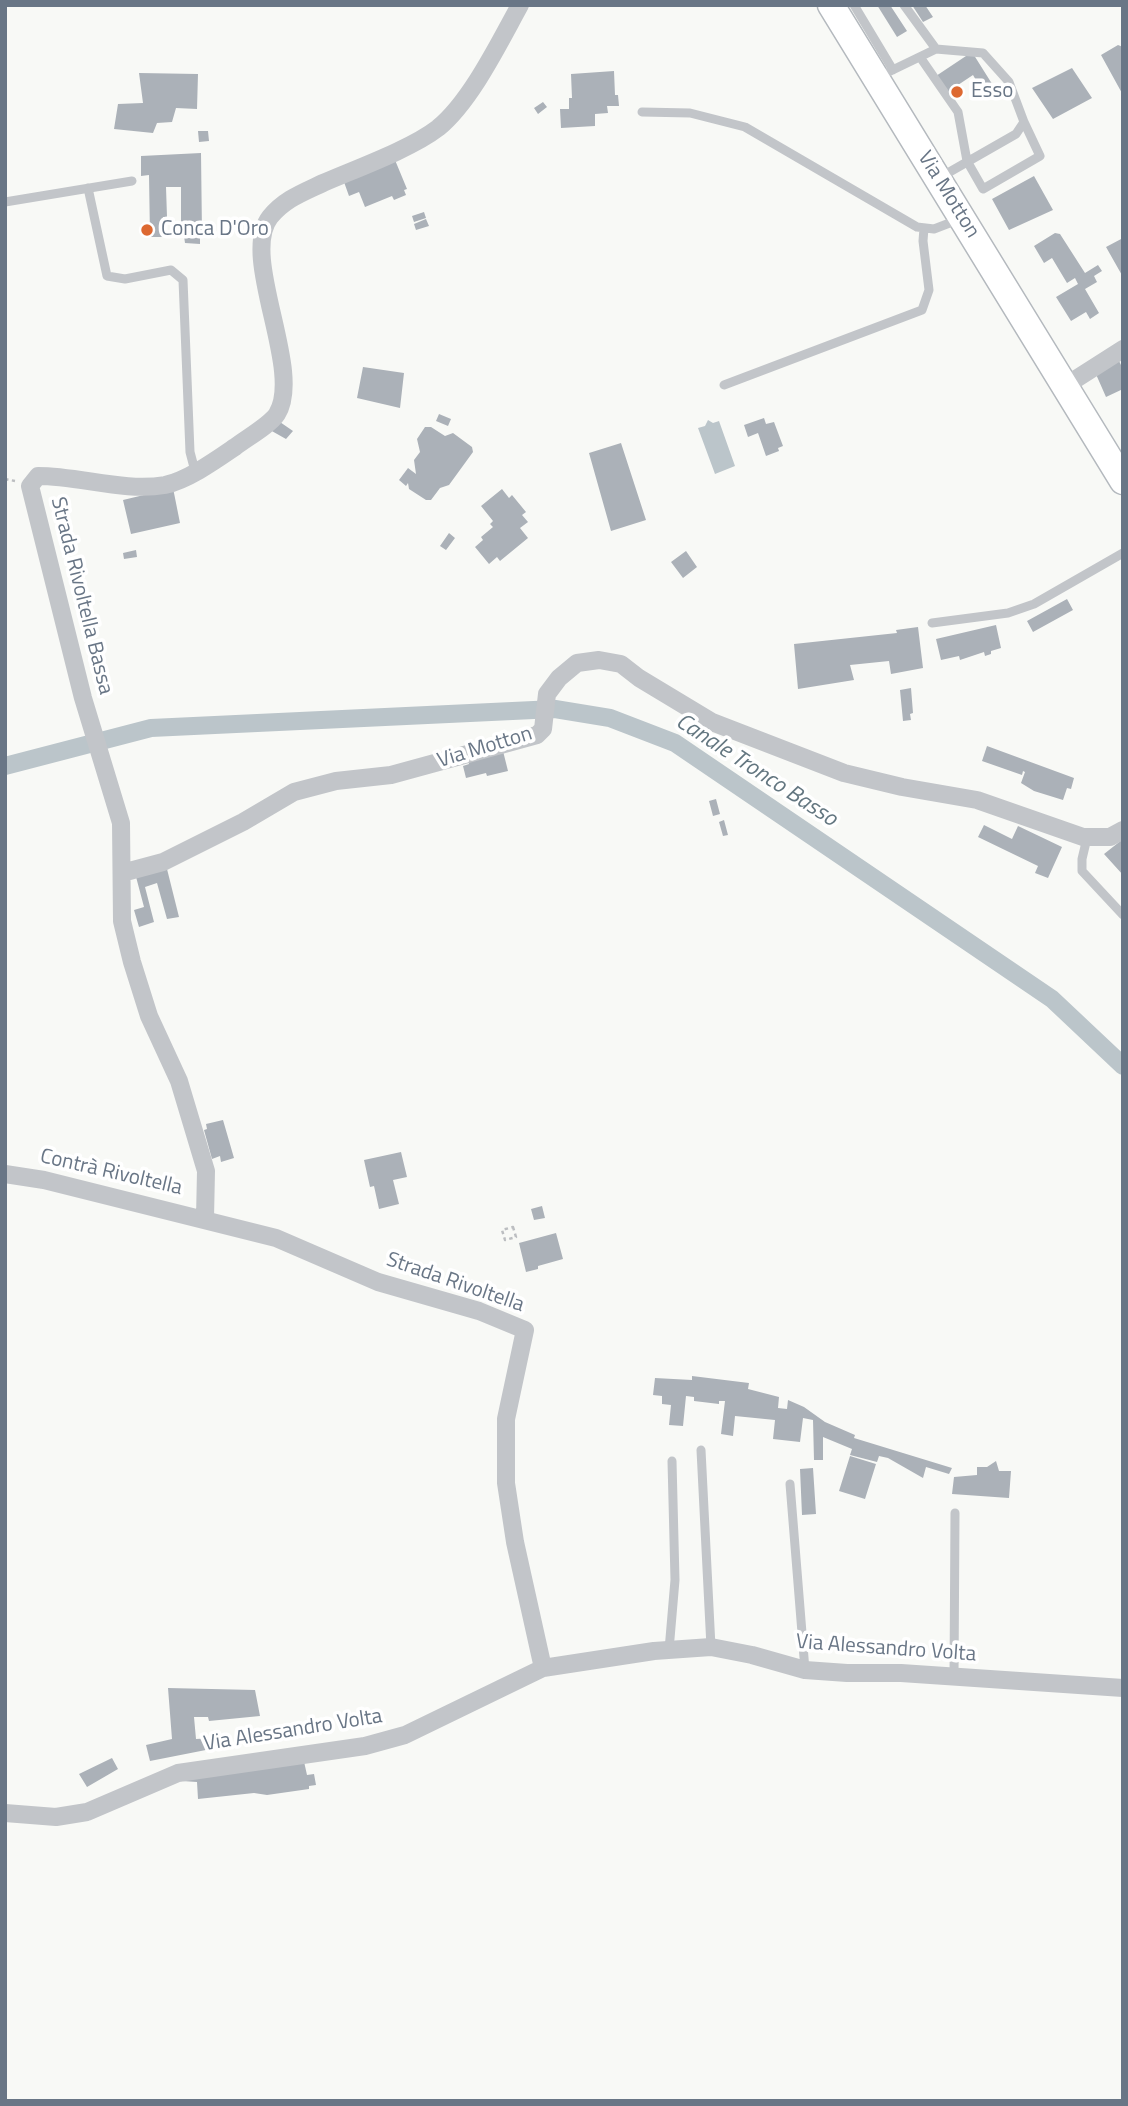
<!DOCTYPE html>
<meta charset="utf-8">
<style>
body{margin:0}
#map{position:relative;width:1128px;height:2106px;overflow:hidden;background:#f8f9f6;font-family:"Titillium Web",sans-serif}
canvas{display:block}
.frame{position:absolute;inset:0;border:7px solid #697686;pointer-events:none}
</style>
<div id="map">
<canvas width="1128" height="2106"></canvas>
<div class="frame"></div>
</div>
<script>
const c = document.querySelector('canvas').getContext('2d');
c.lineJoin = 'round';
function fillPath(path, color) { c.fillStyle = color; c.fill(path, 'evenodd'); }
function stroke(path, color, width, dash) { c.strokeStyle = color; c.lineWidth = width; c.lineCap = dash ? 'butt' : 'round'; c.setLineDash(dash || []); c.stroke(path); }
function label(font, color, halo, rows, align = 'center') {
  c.font = font + ' "Titillium Web",sans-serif'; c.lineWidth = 7; c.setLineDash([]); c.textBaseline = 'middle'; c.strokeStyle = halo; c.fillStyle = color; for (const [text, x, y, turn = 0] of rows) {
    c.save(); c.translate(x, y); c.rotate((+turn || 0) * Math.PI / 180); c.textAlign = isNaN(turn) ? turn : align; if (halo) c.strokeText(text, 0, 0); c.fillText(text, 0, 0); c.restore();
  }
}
fillPath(new Path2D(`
 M708,420L713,423L719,421L735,466L715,474L698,428L705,426Z`), '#bbc5ca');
stroke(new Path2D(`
 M5,766L151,728L555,709L610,718L675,743L1052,999L1123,1066`), '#bbc5ca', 18);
fillPath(new Path2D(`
 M877,5H890L907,31L897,37Z
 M912,5H925L933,17L923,22Z
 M1118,45L1123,47V95L1101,55Z
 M972,52L994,87L984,94L973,75L946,93L936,76Z
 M1072,68L1092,98L1053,119L1032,88Z
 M614,71L615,95H618L619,106H607L608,113L595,114V126L561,128L560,109H569V98H572L571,74Z
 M139,73L198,74L197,109L176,108L172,122L157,123L153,133L114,129L118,104L143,103Z
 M543,102L547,107L538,114L534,108Z
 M198,131H208L209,141L199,142Z
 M201,153L202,234H200V244L185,243L184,236H181V187H166L167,217H163L164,237H150L149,175L141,176V156Z
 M395,160L407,189L404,190L406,195L394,200L392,196L365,207L359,192L349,196L344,182Z
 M1034,176L1053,210L1009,230L992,199Z
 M424,212L426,218L414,222L412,216Z
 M426,219L429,226L416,230L414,224Z
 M1055,233L1060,234L1085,273L1098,265L1102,271L1094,276L1097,282L1085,289L1099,313L1090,319L1086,312L1071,321L1056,297L1078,284L1075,278L1067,283L1052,258L1044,263L1034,246Z
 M1123,238V277L1106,247Z
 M1119,361L1123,369V389L1106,397L1095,372Z
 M363,367L404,373L400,408L357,398Z
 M439,414L451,419L448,426L436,421Z
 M764,418L766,424L774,422L783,446L778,448L779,451L766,456L758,433L748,437L744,425Z
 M277,420L293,431L286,439L270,430Z
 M425,427H431L445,436L453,433L472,447L473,452L449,485L440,488L431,500H426L409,489L408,483L406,486L399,480L408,468L416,474L414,460L420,452L417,439Z
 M621,443L646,520L611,531L589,453Z
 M173,488L180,523L131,534L123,500Z
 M502,489L509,498L512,495L526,512L522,515L528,522L520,528L528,538L500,561L497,557L489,564L475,547L483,540L481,537L493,527L490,524L493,521L481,506Z
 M449,533L455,538L446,550L440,546Z
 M136,550L137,557L124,559L123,553Z
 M686,551L697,567L683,578L671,562Z
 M1067,599L1073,610L1033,632L1027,621Z
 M996,625L1001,648L991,651V654L985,656L984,652L960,660L959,656L941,660L936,639Z
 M918,627L923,668L891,674L889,661L850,665L854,680L798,689L794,644L897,633L896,630Z
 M911,688L913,713L910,714L911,720L903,721L900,690Z
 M987,746L1074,778L1071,789L1067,788L1063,800L1034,791L1021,783L1025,772L1023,771L1022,775L982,761Z
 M502,747L508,771L487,776L486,773L466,778L463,766L469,764L467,755Z
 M716,799L720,814L713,816L709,801Z
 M724,820L728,835L723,836L719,822Z
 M984,825L1012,839L1018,826L1062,847L1048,878L1035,873L1038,866L978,837Z
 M1123,839V875L1104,854Z
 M166,865L179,917L167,919L157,883L145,887L154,922L139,927L134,910L144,907L135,873Z
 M223,1120L234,1158L221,1162L220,1156L212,1159L204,1130L207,1129L206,1124Z
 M401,1152L407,1177L393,1180L399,1204L379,1209L374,1186L370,1187L364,1160Z
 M542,1206L545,1218L534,1220L531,1209Z
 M556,1233L563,1259L538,1266V1269L526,1272L519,1243Z
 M692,1376L749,1383L748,1389L779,1397L778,1408L787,1409L788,1400L804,1407L825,1422L855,1435L854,1438L952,1468L949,1474L926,1467L923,1478L888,1458L879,1456L877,1462L850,1455L852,1449L823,1437V1460H814L813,1420L803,1418L800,1442L773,1439L775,1420L735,1416L733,1436L721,1434L725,1401H719V1404L694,1401V1397L686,1396L683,1426L669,1425L671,1405L662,1404V1396L653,1395L655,1378L692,1380Z
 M850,1456L876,1464L865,1499L839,1491Z
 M996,1461L999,1471H1011L1009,1498L952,1494L954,1477L977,1475V1467H987Z
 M813,1468L816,1514L802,1515L800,1469Z
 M168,1688L255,1690L260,1716L209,1721L208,1717H194L196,1739L215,1738L216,1748L150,1761L146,1745L172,1739Z
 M311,1725L312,1731L277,1738L276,1731Z
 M303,1757L307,1775L314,1774L316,1785L309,1786V1789L267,1795L254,1793L198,1799L197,1782L182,1781Z
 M112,1758L118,1769L87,1787L79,1774Z`), '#abb1b8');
const secondary = new Path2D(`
 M831,5L1123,481`);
stroke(secondary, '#b4b9be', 29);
stroke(new Path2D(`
 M5,479L15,481
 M513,1227L516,1237L505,1240L502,1230Z`), '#bcbec1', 2.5, [3.5, 3.5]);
stroke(new Path2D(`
 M854,5L893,70
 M904,5L936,49
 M920,57L958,112L967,161L983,189L1040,156L1024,122
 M878,77L936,49L983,53L1009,82L1024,122L1016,134L939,178
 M642,112L690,113L745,127L917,227L934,229L960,219
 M88,188L107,276L125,279L171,270L183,280L190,452L195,471
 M5,202L132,181
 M724,385L922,310L929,290L923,241L924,228
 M932,623L1008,613L1034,604L1123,553
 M1087,838L1082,859V871L1123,915
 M701,1450L711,1647
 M790,1484L805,1670
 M669,1650L675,1580L672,1461
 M954,1677L955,1513`), '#c2c5c9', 9);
stroke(new Path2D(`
 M1065,386L1123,349
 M122,873L163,862L243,822L294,792L336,781L391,775L537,735L543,729L547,694L559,678L577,663L599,660L621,664L639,678L712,722L844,773L902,787L977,800L1083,837H1110L1123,830
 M5,1174L44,1180L276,1238L378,1282L479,1311L525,1330L506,1419V1483L515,1542L543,1668
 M205,1218L206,1171L179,1081L149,1016L132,962L122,921L121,823L83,698L30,486L38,476C80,476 124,492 165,485C188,480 216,460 235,447C245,439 270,425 277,414C304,370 239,257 270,217C285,199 302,193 323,183C355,169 411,149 438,128C471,101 499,43 520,5
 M5,1813L56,1817L87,1812L178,1773L365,1746L405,1735L543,1668L654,1651L711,1647L752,1655L805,1670L847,1673H901L1123,1688`), '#c2c5c9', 18);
stroke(secondary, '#fff', 26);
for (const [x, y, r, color] of [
 [957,92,7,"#dd6931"],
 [147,230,7,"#dd6931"]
]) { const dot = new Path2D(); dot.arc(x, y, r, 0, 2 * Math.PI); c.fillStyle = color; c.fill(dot); stroke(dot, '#fff', 2.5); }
label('21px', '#697686', '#fff', [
 ["Esso",971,92],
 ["Conca D'Oro",161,230]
], 'left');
label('21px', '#697686', '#fff', [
 ["Via Motton",948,195,58],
 ["Strada Rivoltella Bassa",81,596,76],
 ["Via Motton",485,748,-17],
 ["Contrà Rivoltella",111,1173,13],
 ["Strada Rivoltella",455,1283,19],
 ["Via Alessandro Volta",886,1649,4],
 ["Via Alessandro Volta",293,1731,-9]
]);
label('italic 23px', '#647781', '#fff', [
 ["Canale Tronco Basso",756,771,33]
]);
</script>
